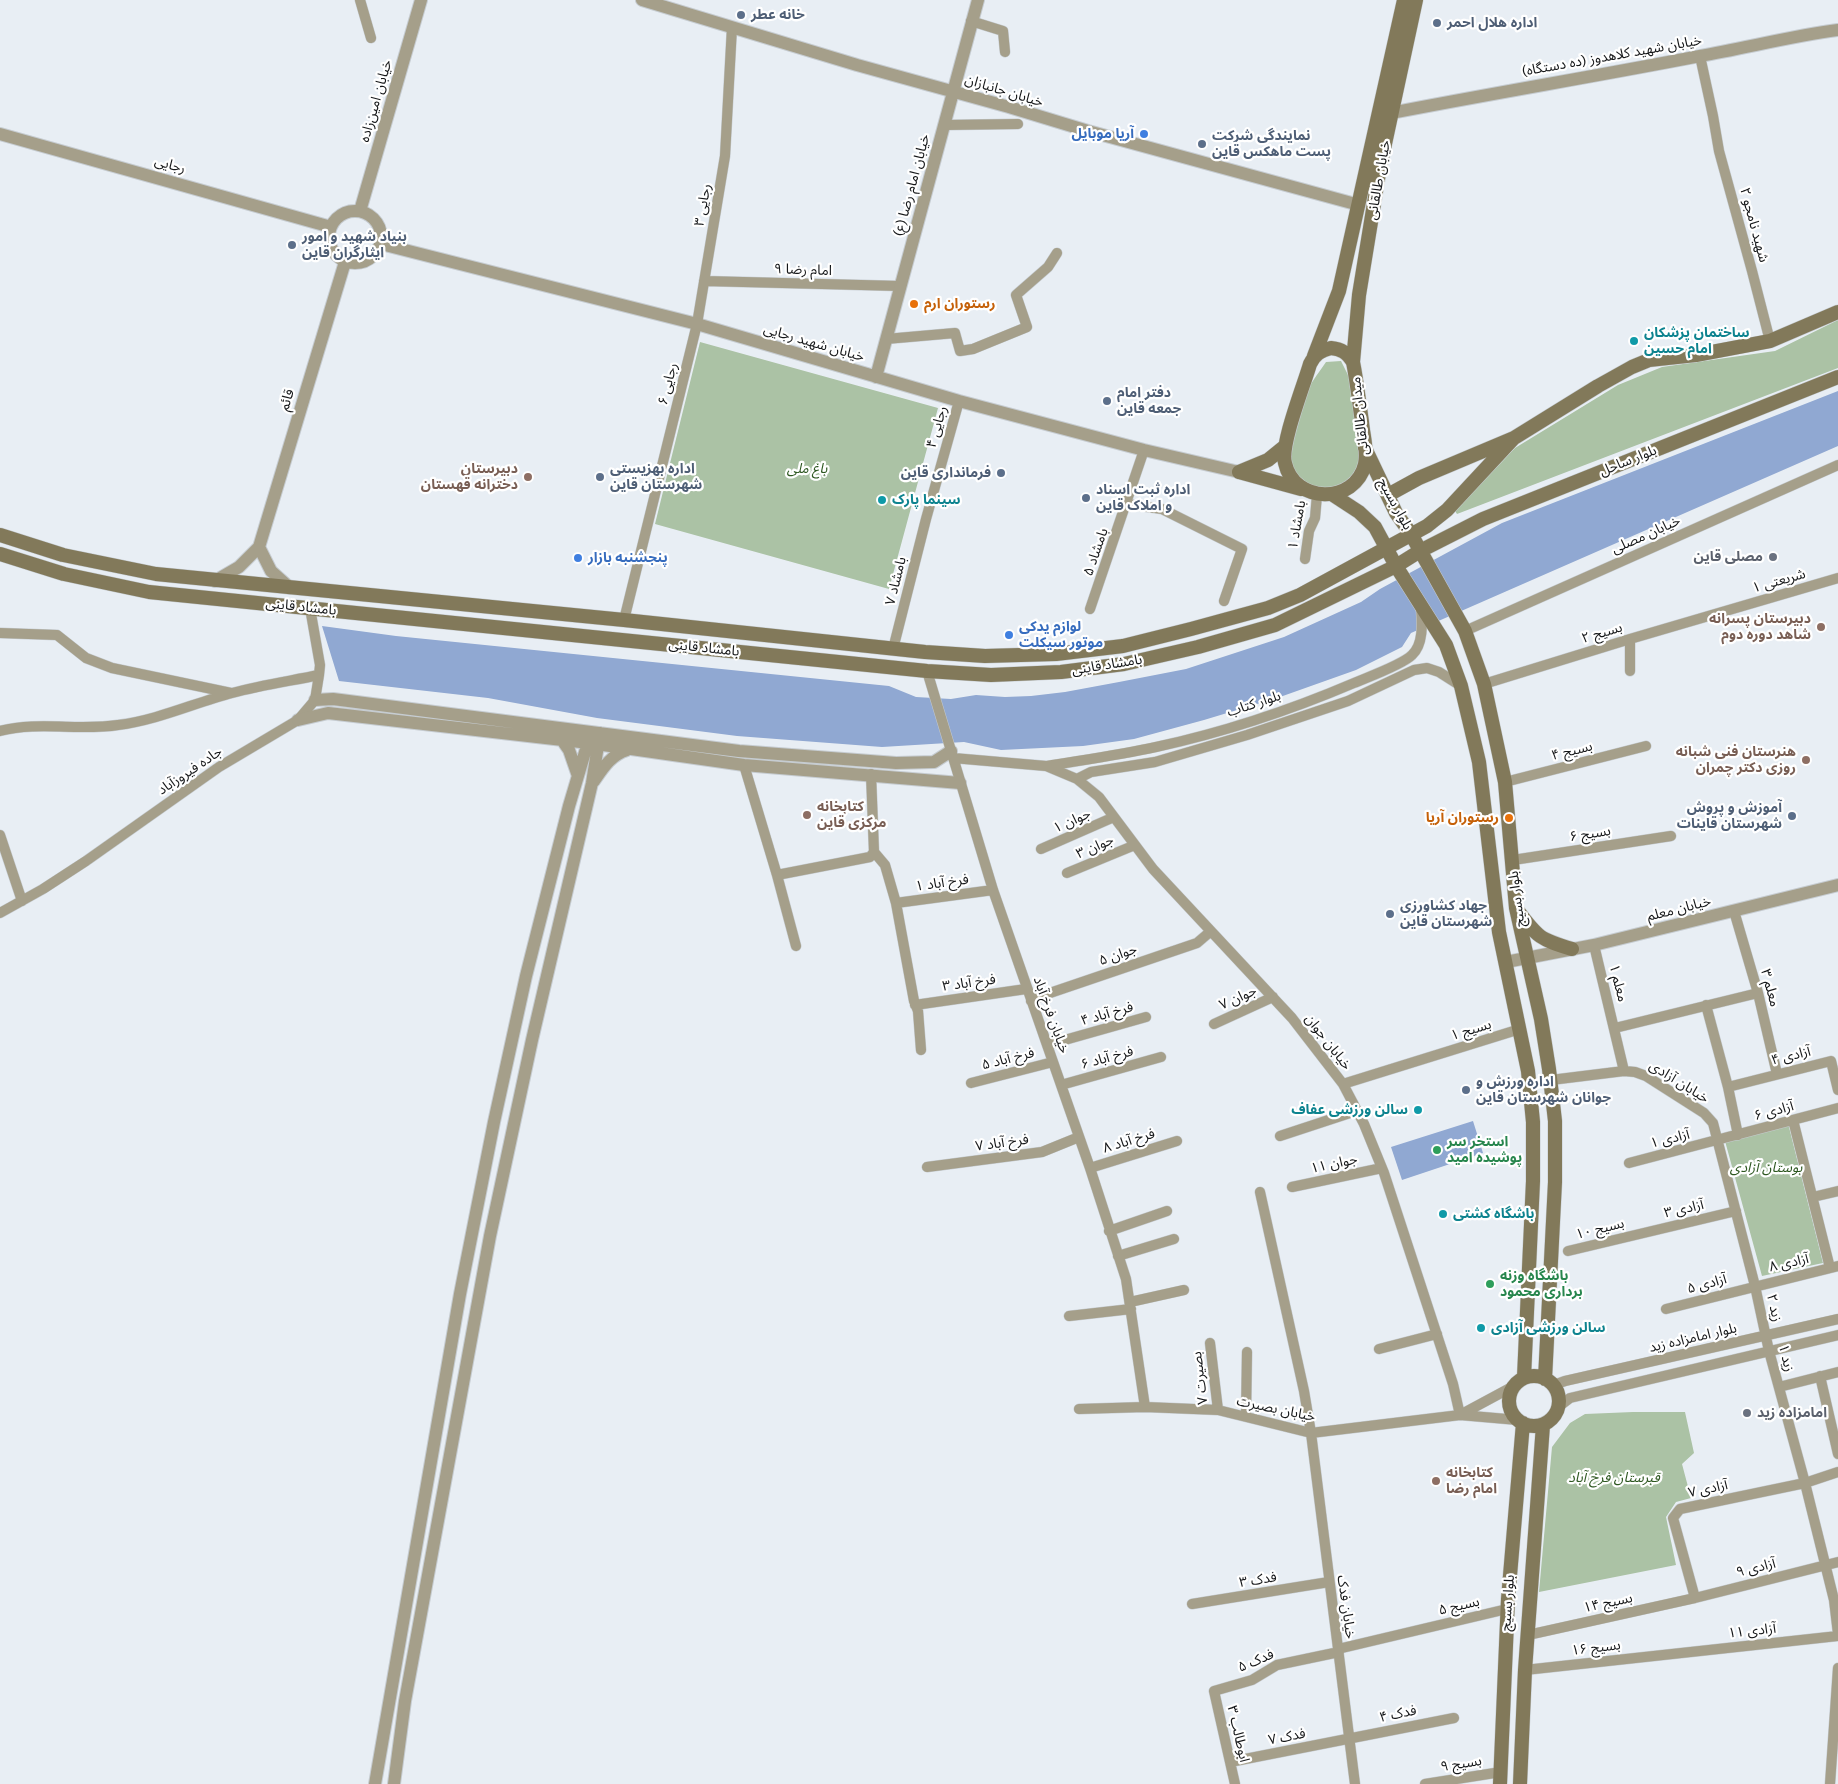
<!DOCTYPE html>
<meta charset="utf-8">
<style>
body{margin:0}
canvas{display:block;background:#e8eef4}
</style>
<canvas width="1838" height="1784"></canvas>
<script>
const c = document.querySelector('canvas').getContext('2d');
c.lineJoin = 'round';
function fillPath(path, color) { c.fillStyle = color; c.fill(path, 'evenodd'); }
function stroke(path, color, width, dash) { c.strokeStyle = color; c.lineWidth = width; c.lineCap = dash ? 'butt' : 'round'; c.setLineDash(dash || []); c.stroke(path); }
function label(font, color, halo, rows, align = 'center') {
  c.font = font + ' "Roboto Serif","Noto Sans Arabic",serif'; c.lineWidth = 4.5; c.setLineDash([]); c.textBaseline = 'middle'; c.strokeStyle = halo; c.fillStyle = color; for (const [text, x, y, turn = 0] of rows) {
    c.save(); c.translate(x, y); c.rotate((+turn || 0) * Math.PI / 180); c.textAlign = isNaN(turn) ? turn : align; if (halo) c.strokeText(text, 0, 0); c.fillText(text, 0, 0); c.restore();
  }
}
fillPath(new Path2D(`
 M1838,320V368L1457,514L1455,511L1515,448L1618,385L1662,367L1775,351Z
 M700,342L938,408L889,589L655,524Z
 M1341,361L1350,379L1351,397L1356,414L1359,437L1360,461L1353,474L1340,487L1323,490L1306,482L1290,468C1290,445 1294,420 1303,399C1308,386 1318,374 1326,362Z
 M1788,1123L1823,1263L1762,1276L1725,1141Z
 M1633,1412H1685L1694,1453L1682,1464L1691,1498L1676,1502L1666,1517L1676,1565L1539,1592L1552,1447L1570,1423L1585,1414Z`), '#abc2a5');
fillPath(new Path2D(`
 M1838,391V446L1411,633L1402,647L1356,670L1280,697L1204,720L1134,739L1083,746L1001,750L964,742L882,747L737,736L597,718L488,698L339,681L322,626L396,636L889,686L916,697L951,699L976,695L1005,697L1031,696L1065,692L1119,682L1186,669L1284,637L1361,602L1380,589L1502,523Z
 M1473,1121L1483,1153L1402,1180L1391,1147Z`), '#90a8d2');
const minor = new Path2D(`
 M360,0L371,38
 M971,21L1003,31L1005,52
 M1700,56L1713,116L1719,151L1752,271L1770,341
 M944,125L1018,124
 M704,281L900,286
 M886,339L955,333L960,351L973,349L1027,327L1016,295L1048,267L1057,253
 M1127,504L1162,509L1242,549L1224,601
 M1305,559L1309,531L1315,518L1317,495
 M1090,609L1144,450
 M624,620L697,324L725,156L732,27
 M1465,631L1838,465
 M0,633L57,635L86,658L112,668L231,693
 M893,649L926,519L959,401
 M927,671L993,890L1090,1168L1126,1279L1145,1407
 M1630,671V639
 M1484,684L1630,639L1838,578
 M0,731C38,721 79,731 118,725C158,720 194,703 232,693C261,685 290,681 319,675
 M953,758L1046,766L1077,779L1099,797L1153,869L1292,1018L1343,1084L1364,1124L1384,1173L1453,1384L1460,1415
 M744,765L777,875L796,946
 M1047,766C1083,760 1120,755 1156,747C1221,733 1293,709 1354,683C1368,677 1402,665 1412,655C1424,644 1422,622 1421,608
 M871,774L874,852L885,865L896,903L914,1001L918,1011L921,1050
 M1077,779L1091,772L1155,762L1247,735L1348,701L1414,670L1427,668L1439,672L1461,686
 M1505,782L1646,746
 M0,835L22,901
 M1041,849L1114,817
 M1513,860L1671,836
 M1067,873L1135,845
 M777,875L870,857L874,852
 M896,903L993,890
 M1734,911L1758,993L1777,1074
 M0,913L43,889L86,861L219,767L298,720L315,700L319,675L320,665L310,608
 M1594,945L1624,1071
 M1031,1001L1047,994L1197,943L1211,931
 M915,1005L1026,989
 M1706,1005L1728,1087L1738,1135
 M1214,1024L1273,997
 M1615,1028L1758,993
 M1047,1045L1146,1017
 M1551,1080L1624,1071L1635,1072L1646,1076L1704,1113L1713,1123L1755,1286L1769,1351L1805,1483L1834,1600L1838,1634
 M971,1083L1053,1062
 M1343,1084L1520,1029
 M1061,1085L1161,1057
 M1728,1087L1831,1061L1838,1090
 M1793,1120L1830,1268
 M1280,1136L1356,1111
 M1629,1163L1838,1108
 M927,1167L1042,1152L1079,1137
 M1090,1168L1177,1141
 M1292,1187L1382,1168
 M1260,1192L1304,1391L1311,1433L1355,1784
 M1813,1197L1838,1191
 M1109,1231L1167,1211
 M1568,1251L1736,1211
 M1118,1256L1174,1239
 M1130,1302L1184,1290
 M1666,1309L1838,1266
 M1069,1316L1131,1309
 M1210,1343L1218,1410
 M1379,1349L1437,1334
 M1820,1376L1838,1454
 M1554,1385L1565,1381L1838,1319
 M1779,1387L1838,1372
 M1557,1408L1570,1398L1838,1335
 M1079,1409L1145,1407L1218,1410L1311,1433L1460,1415L1518,1420
 M1460,1415L1512,1387
 M1246,1416L1247,1352
 M1695,1598L1673,1518L1680,1509L1805,1483L1838,1472
 M1192,1604L1329,1582
 M1528,1635L1695,1598L1838,1562
 M1338,1649L1507,1609
 M1525,1670L1838,1636
 M1230,1762L1454,1718
 M1235,1784L1214,1691L1252,1680L1277,1665L1339,1652
 M1425,1784L1501,1772
 M1830,1784L1838,1668`);
const tertiary = new Path2D(`
 M642,0L857,65L1009,107L1088,131L1359,205
 M1391,113C1494,93 1597,76 1700,56C1746,48 1792,36 1838,30
 M0,134L331,227
 M329 237a26 26 0 1 1 52 0a26 26 0 1 1-52 0Z
 M360,211L421,0
 M381,244L697,324L959,401L1144,450L1239,472
 M876,377L978,0
 M259,547L271,571L290,588
 M215,581L239,567L259,547L345,262
 M315,700L333,699L739,751L896,763L934,762L951,751
 M298,720L328,713L589,743L744,765L960,783
 M562,740L569,750L578,776
 M594,781C603,768 611,755 627,750
 M1506,962L1594,945L1838,885
 M375,1784L460,1294L494,1122L526,976L569,806L591,732
 M394,1784L405,1701L490,1236L532,1040L592,783L600,733`);
const secondary = new Path2D(`
 M1331,348C1342,349 1347,353 1353,362C1357,382 1359,402 1362,422C1363,435 1368,451 1365,464C1355,505 1294,504 1285,463C1280,445 1304,385 1310,364C1315,354 1320,351 1331,348Z
 M1314,356L1339,291L1404,0
 M1353,362L1359,295L1380,167L1416,0
 M1365,448L1396,513L1411,534L1465,631L1484,684L1505,782L1516,908L1541,1019L1549,1069L1555,1121V1182L1545,1379
 M1239,472L1301,489
 M1239,472L1268,460L1284,447
 M1333,495L1359,512L1375,527L1396,566L1446,645L1461,686L1479,762L1499,932L1528,1071L1533,1122V1181L1524,1377
 M1388,495L1419,478L1514,438L1598,386L1632,367L1649,360L1696,355L1770,341L1838,312
 M0,535L63,555L156,574L624,620L925,652L985,656L1056,654L1123,646L1191,629L1268,608L1300,595L1427,526L1447,510L1514,438
 M0,554L64,574L149,592L927,671L991,675L1061,672L1124,664L1198,647L1275,625L1396,566L1420,551L1483,519L1838,377
 M1518,911C1538,938 1540,939 1572,949
 M1509 1401a25 25 0 1 1 50 0a25 25 0 1 1-50 0Z
 M1500,1784L1508,1599L1523,1423
 M1520,1784L1525,1670L1543,1425`);
stroke(minor, '#c6ccd1', 11);
stroke(tertiary, '#c6ccd1', 14);
stroke(secondary, '#c6ccd1', 15);
stroke(minor, '#a59f8a', 10);
stroke(tertiary, '#a59f8a', 12);
stroke(secondary, '#82795a', 14);
for (const [x, y, r, color] of [
 [741,15,5,"#5c6f8a"],
 [1437,23,5,"#5c6f8a"],
 [1144,134,5,"#3f7fe0"],
 [1202,144,5,"#5c6f8a"],
 [292,245,5,"#5c6f8a"],
 [914,304,5,"#e8710a"],
 [1634,341,5,"#0f9aa8"],
 [1107,401,5,"#5c6f8a"],
 [1001,473,5,"#5c6f8a"],
 [528,477,5,"#8d6e63"],
 [600,477,5,"#5c6f8a"],
 [1086,498,5,"#5c6f8a"],
 [882,500,5,"#0f9aa8"],
 [1773,557,5,"#6b7280"],
 [578,558,5,"#3f7fe0"],
 [1821,627,5,"#8d6e63"],
 [1009,635,5,"#3f7fe0"],
 [1806,760,5,"#8d6e63"],
 [807,815,5,"#8d6e63"],
 [1792,816,5,"#5c6f8a"],
 [1509,818,5,"#e8710a"],
 [1390,914,5,"#5c6f8a"],
 [1466,1090,5,"#5c6f8a"],
 [1418,1110,5,"#0f9aa8"],
 [1437,1150,5,"#2e9e5b"],
 [1443,1214,5,"#0f9aa8"],
 [1490,1284,5,"#2e9e5b"],
 [1481,1328,5,"#0f9aa8"],
 [1747,1413,5,"#6b7280"],
 [1436,1481,5,"#8d6e63"]
]) { const dot = new Path2D(); dot.arc(x, y, r, 0, 2 * Math.PI); c.fillStyle = color; c.fill(dot); stroke(dot, '#fff', 2); }
label('bold 14px', '#4e5e75', '#fff', [
 ["خانه عطر",751,15],
 ["اداره هلال احمر",1447,23],
 ["نمایندگی شرکت",1212,136],
 ["پست ماهکس قاین",1212,152],
 ["بنیاد شهید و امور",302,237],
 ["ایثارگران قاین",302,253],
 ["دفتر امام",1117,393],
 ["جمعه قاین",1117,409],
 ["اداره بهزیستی",610,469],
 ["شهرستان قاین",610,485],
 ["فرمانداری قاین",991,473,"right"],
 ["اداره ثبت اسناد",1096,490],
 ["و املاک قاین",1096,506],
 ["آموزش و پروش",1782,808,"right"],
 ["شهرستان قاینات",1782,824,"right"],
 ["جهاد کشاورزی",1400,906],
 ["شهرستان قاین",1400,922],
 ["اداره ورزش و",1476,1082],
 ["جوانان شهرستان قاین",1476,1098]
], 'left');
label('14px', '#151719', '#fff', [
 ["خیابان شهید کلاهدوز (ده دستگاه)",1612,56,-10],
 ["خیابان جانبازان",1004,91,17],
 ["خیابان امین‌زاده",376,101,-74],
 ["رجایی",170,165,16],
 ["خیابان طالقانی",1379,180,-80],
 ["خیابان امام رضا (ع)",912,185,-75],
 ["رجایی ۳",703,205,-80],
 ["شهید نامجو ۲",1754,225,75],
 ["امام رضا ۹",803,270,2],
 ["خیابان شهید رجایی",814,343,16],
 ["رجایی ۶",668,384,-76],
 ["قائم",287,400,-73],
 ["میدان طالقانی",1360,416,-96],
 ["رجایی ۴",937,427,-74],
 ["بلوار ساحل",1628,461,-22],
 ["بلوار بسیج",1395,504,61],
 ["بامشاد ۱",1297,525,-80],
 ["خیابان مصلی",1646,535,-24],
 ["بامشاد ۵",1096,552,-71],
 ["بامشاد ۷",896,581,-76],
 ["شریعتی ۱",1779,581,-16],
 ["بامشاد قاینی",301,607,6],
 ["بسیج ۲",1602,633,-17],
 ["بامشاد قاینی",704,648,6],
 ["بامشاد قاینی",1107,665,-9],
 ["بلوار کتاب",1254,704,-18],
 ["بسیج ۴",1572,751,-14],
 ["جاده فیروزآباد",190,771,-34],
 ["جوان ۱",1072,821,-24],
 ["بسیج ۶",1590,834,-9],
 ["جوان ۳",1095,847,-23],
 ["فرخ آباد ۱",942,883,-8],
 ["بلوار بسیج",1517,899,-97],
 ["خیابان معلم",1679,909,-14],
 ["جوان ۵",1118,955,-19],
 ["فرخ آباد ۳",969,983,-8],
 ["معلم ۱",1618,983,76],
 ["معلم ۳",1770,988,75],
 ["جوان ۷",1238,998,-24],
 ["فرخ آباد ۴",1107,1014,-16],
 ["خیابان فرخ آباد",1051,1015,70],
 ["بسیج ۱",1471,1030,-17],
 ["خیابان جوان",1328,1042,52],
 ["آزادی ۴",1791,1056,-14],
 ["فرخ آباد ۶",1107,1058,-15],
 ["فرخ آباد ۵",1008,1059,-14],
 ["خیابان آزادی",1679,1082,32],
 ["آزادی ۶",1774,1111,-15],
 ["آزادی ۱",1670,1139,-14],
 ["فرخ آباد ۸",1129,1141,-17],
 ["فرخ آباد ۷",1002,1143,-8],
 ["جوان ۱۱",1334,1164,-12],
 ["آزادی ۳",1684,1209,-13],
 ["بسیج ۱۰",1600,1229,-14],
 ["آزادی ۸",1789,1263,-13],
 ["آزادی ۵",1707,1284,-15],
 ["زید ۲",1774,1308,77],
 ["بلوار امامزاده زید",1693,1338,-13],
 ["زید ۱",1786,1358,76],
 ["بصیرت ۷",1200,1378,-97],
 ["خیابان بصیرت",1276,1409,12],
 ["آزادی ۷",1708,1489,-12],
 ["آزادی ۹",1756,1568,-14],
 ["فدک ۳",1258,1580,-9],
 ["بلوار بسیج",1508,1603,-86],
 ["بسیج ۱۴",1608,1603,-12],
 ["بسیج ۵",1459,1606,-13],
 ["خیابان فدک",1346,1607,82],
 ["آزادی ۱۱",1752,1631,-6],
 ["بسیج ۱۶",1596,1648,-7],
 ["فدک ۵",1256,1661,-23],
 ["فدک ۴",1398,1714,-12],
 ["ابوطالب ۳",1238,1734,77],
 ["فدک ۷",1287,1737,-11],
 ["بسیج ۹",1461,1764,-9]
]);
label('bold 14px', '#366cbe', '#fff', [
 ["آریا موبایل",1134,134,"right"],
 ["پنجشنبه بازار",588,558],
 ["لوازم یدکی",1019,627],
 ["موتور سیکلت",1019,643]
], 'left');
label('bold 14px', '#c56008', '#fff', [
 ["رستوران ارم",924,304],
 ["رستوران آریا",1499,818,"right"]
], 'left');
label('bold 14px', '#0d838f', '#fff', [
 ["ساختمان پزشکان",1644,333],
 ["امام حسین",1644,349],
 ["سینما پارک",892,500],
 ["سالن ورزشی عفاف",1408,1110,"right"],
 ["باشگاه کشتی",1453,1214],
 ["سالن ورزشی آزادی",1491,1328]
], 'left');
label('bold 14px', '#785e54', '#fff', [
 ["دبیرستان",518,469],
 ["دخترانه قهستان",518,485],
 ["دبیرستان پسرانه",1811,619],
 ["شاهد دوره دوم",1811,635],
 ["هنرستان فنی شبانه",1796,752],
 ["روزی دکتر چمران",1796,768],
 ["کتابخانه",817,807,"left"],
 ["مرکزی قاین",817,823,"left"],
 ["کتابخانه",1446,1473,"left"],
 ["امام رضا",1446,1489,"left"]
], 'right');
label('italic 14px', '#2d5720', '#fff', [
 ["باغ ملی",807,469],
 ["بوستان آزادی",1766,1168],
 ["قبرستان فرخ آباد",1614,1478]
]);
label('bold 14px', '#5b616d', '#fff', [
 ["مصلی قاین",1763,557],
 ["امامزاده زید",1757,1413,"left"]
], 'right');
label('bold 14px', '#27864d', '#fff', [
 ["استخر سر",1447,1142],
 ["پوشیده امید",1447,1158],
 ["باشگاه وزنه",1500,1276],
 ["برداری محمود",1500,1292]
], 'left');
</script>
